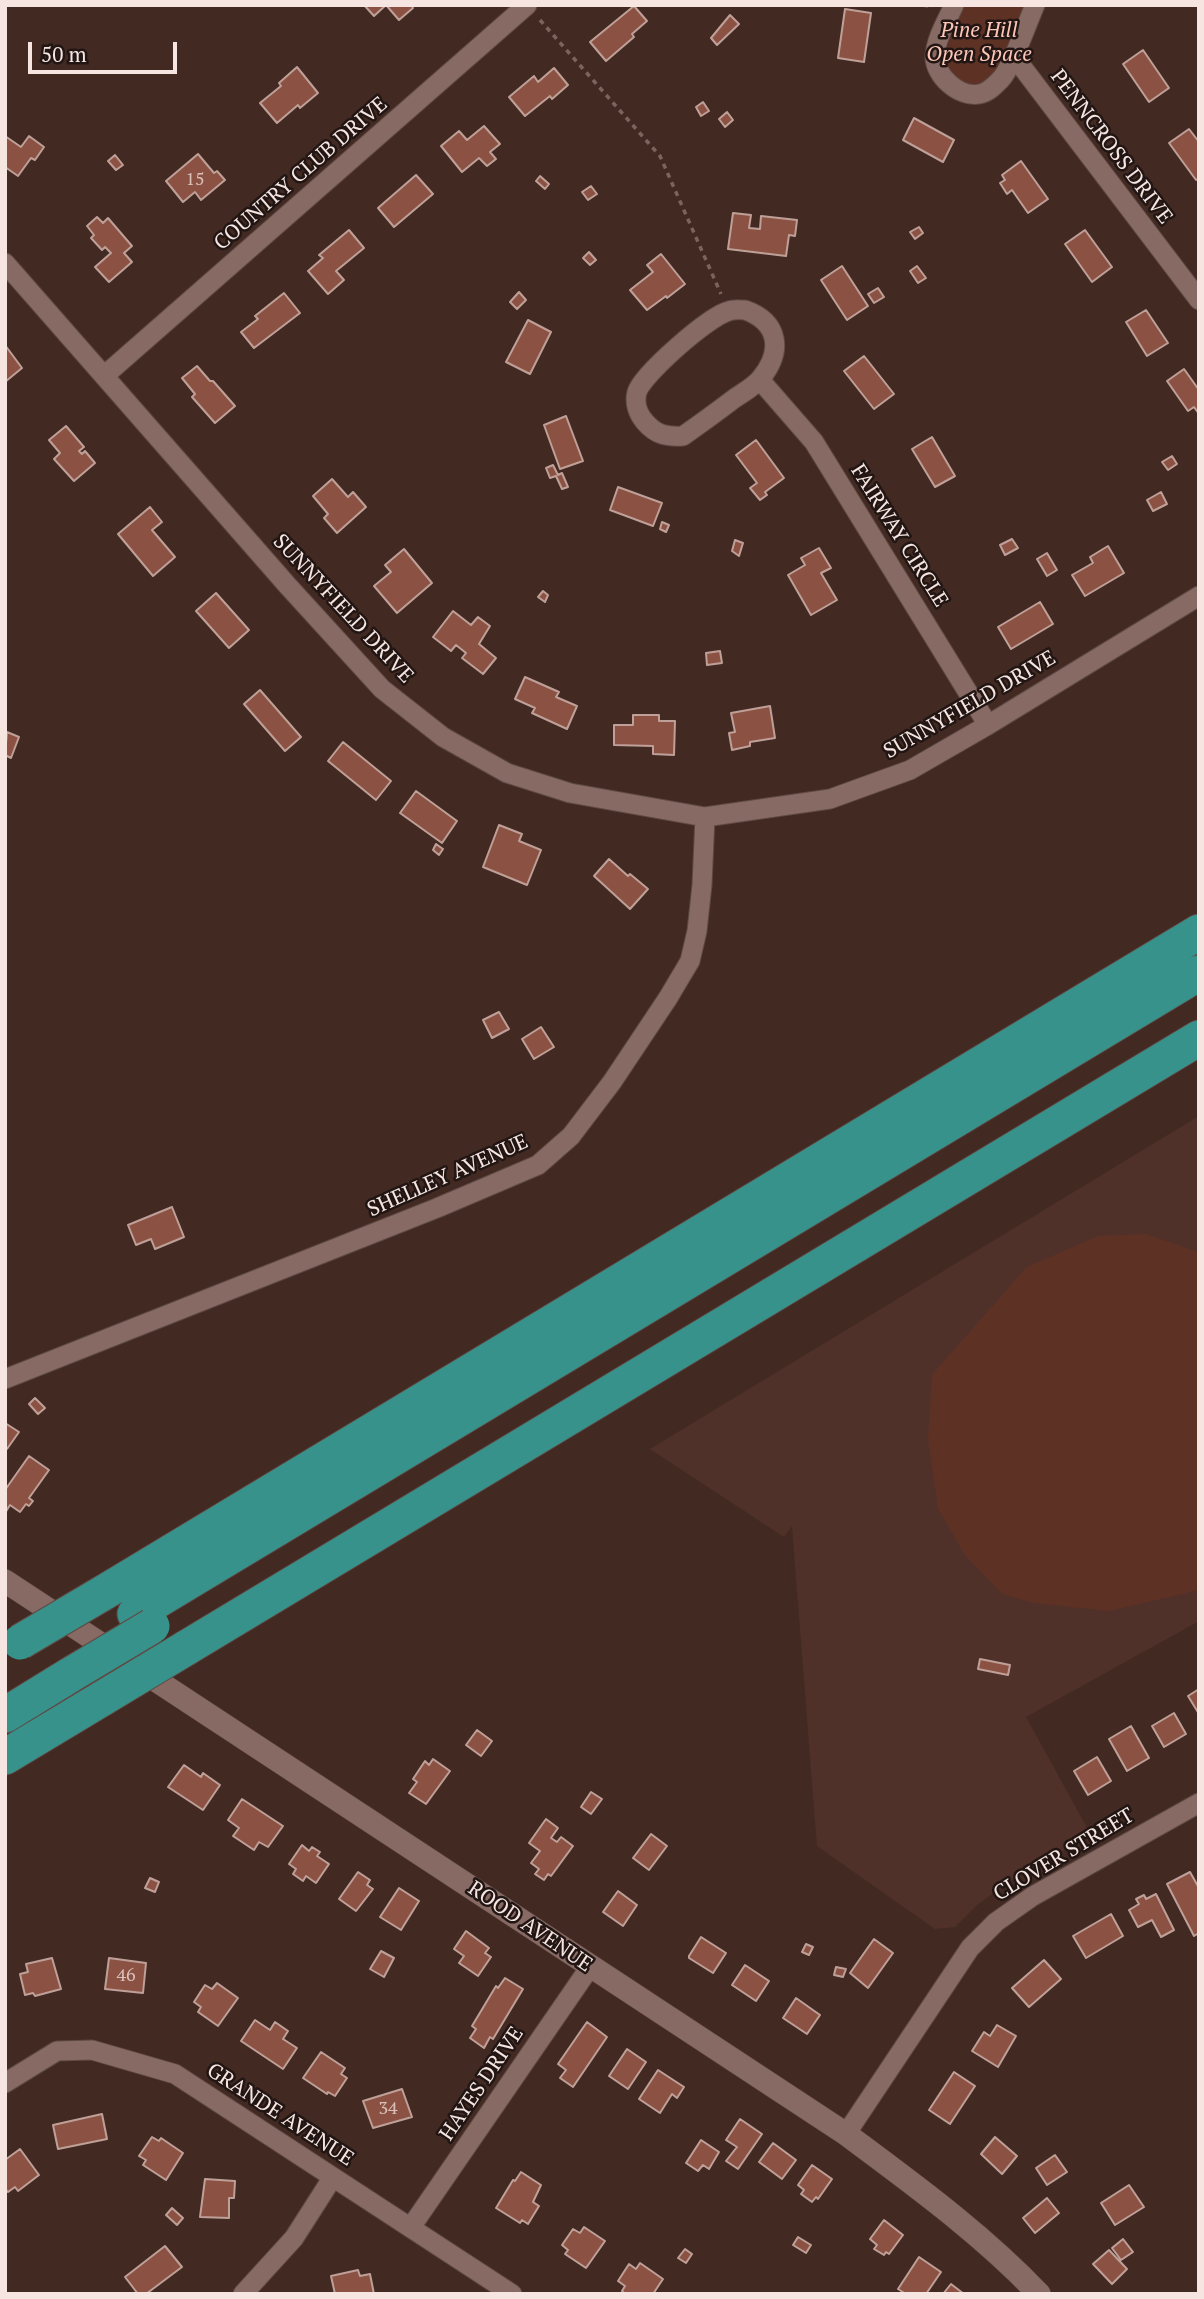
<!DOCTYPE html>
<style>
body{margin:0}
#map{position:relative;width:1204px;height:2299px;overflow:hidden;background:#422a23;font-family:"PT Serif",serif}
canvas{display:block}
.frame{position:absolute;inset:0;border:7px solid #f6e5e1;pointer-events:none}
.scale{position:absolute;left:28px;top:42px;width:149px;height:32px;box-sizing:border-box;border:4px solid #f6e5e1;border-top:0;padding-left:9px;font-size:21px;line-height:24px;white-space:nowrap;color:#f6e5e1;-webkit-text-stroke:5px #211613;paint-order:stroke}
</style>
<div id="map">
<canvas width="1204" height="2299"></canvas>
<div class="frame"></div>
<div class="scale">50 m</div>
</div>
<script>
const c = document.querySelector('canvas').getContext('2d');
c.lineJoin = 'round';
function fillPath(path, color) { c.fillStyle = color; c.fill(path, 'evenodd'); }
function stroke(path, color, width, dash) { c.strokeStyle = color; c.lineWidth = width; c.lineCap = dash ? 'butt' : 'round'; c.setLineDash(dash || []); c.stroke(path); }
function label(font, color, halo, rows, align = 'center') {
  c.font = font + ' "PT Serif",serif'; c.lineWidth = 5; c.setLineDash([]); c.textBaseline = 'middle'; c.strokeStyle = halo; c.fillStyle = color; for (const [text, x, y, turn = 0] of rows) {
    c.save(); c.translate(x, y); c.rotate((+turn || 0) * Math.PI / 180); c.textAlign = isNaN(turn) ? turn : align; if (halo) c.strokeText(text, 0, 0); c.fillText(text, 0, 0); c.restore();
  }
}
fillPath(new Path2D(`
 M1199,1116V1621L1026,1717L1091,1835L1010,1881L977,1905L955,1927L935,1929L817,1846L792,1526L784,1537L650,1449Z`), '#503129');
fillPath(new Path2D(`
 M965,5H1025C1016,26 1006,64 989,79C981,85 972,86 963,82C930,67 955,28 965,5Z
 M1145,1234L1199,1252V1590L1109,1611L1034,1603L1003,1594L965,1555L938,1508L928,1439L932,1375L1027,1267L1098,1236Z`), '#5e3125');
const building = new Path2D(`
 M364,5H386L374,16Z
 M386,5H411L413,8L399,20Z
 M634,6L647,21L632,34L634,37L606,61L590,42Z
 M845,9L871,13L864,62L838,58Z
 M730,15L739,24L717,45L711,38Z
 M1143,50L1169,88L1149,102L1123,64Z
 M297,67L318,93L300,108L298,105L277,123L260,103L281,86L279,83Z
 M554,68L568,85L552,99L550,96L525,116L509,97L534,76L538,82Z
 M703,102L709,111L701,116L696,107Z
 M727,112L733,120L725,127L719,119Z
 M914,118L954,140L943,162L903,140Z
 M484,126L500,144L490,152L496,159L487,166L479,158L462,172L441,146L459,131L467,140Z
 M1189,129L1199,142V178L1196,180L1169,143Z
 M5,136L21,147L29,136L44,147L35,160L31,158L18,176L5,167Z
 M198,154L214,173L217,171L225,180L201,200L195,192L183,202L166,181Z
 M115,155L123,165L116,170L108,161Z
 M1021,161L1048,199L1028,213L1012,190L1007,194L1000,183L1005,180L1002,175Z
 M416,175L433,194L394,227L378,208Z
 M540,176L549,184L545,189L536,181Z
 M591,186L597,194L588,200L582,192Z
 M733,213L751,215L749,228L760,229L761,216L797,220L795,236L789,235L786,256L728,249Z
 M97,217L103,223L108,218L132,246L124,253L132,262L109,282L95,267L111,253L105,247L102,250L91,238L94,235L87,226Z
 M919,227L923,233L915,239L910,232Z
 M349,230L364,248L336,271L344,280L328,294L308,271L323,258L319,255Z
 M1085,230L1112,267L1092,282L1065,244Z
 M589,252L596,260L590,265L583,258Z
 M661,254L685,284L667,298L666,296L647,310L630,290L653,272L647,265Z
 M842,266L868,306L847,320L821,280Z
 M917,266L926,278L918,283L910,271Z
 M878,288L884,297L874,303L868,294Z
 M519,292L526,300L517,309L510,302Z
 M284,293L300,313L254,348L241,332L258,319L255,316Z
 M1146,310L1168,343L1147,356L1126,322Z
 M528,320L551,332L530,374L506,362Z
 M5,345L22,368L5,382Z
 M864,356L894,394L874,409L844,371Z
 M197,366L210,381H213L235,406L215,423L192,397L195,394L182,378Z
 M1184,369L1199,390V414L1194,407L1188,411L1167,381Z
 M566,416L583,461L560,469L544,425Z
 M66,426L84,447L79,451L82,454L85,451L95,463L74,481L54,459L60,453L49,440Z
 M932,437L955,476L935,487L912,449Z
 M756,440L784,478L765,492L767,495L760,500L750,488L757,483L736,455Z
 M1172,456L1177,464L1168,470L1162,462Z
 M553,465L558,475L562,473L568,487L562,489L556,476L550,478L546,468Z
 M332,479L348,497L353,492L366,507L337,533L324,518L328,514L313,496Z
 M618,487L662,503L653,526L610,510Z
 M1161,492L1167,504L1153,511L1147,500Z
 M150,507L162,522L152,530L175,557L153,576L118,534Z
 M662,522L669,525L666,532L660,529Z
 M1012,539L1018,548L1005,555L1000,545Z
 M735,540L743,543L739,556L732,551Z
 M1108,546L1124,573L1085,596L1072,575L1093,563L1090,557Z
 M819,548L831,568L821,573L837,600L811,615L788,575L805,565L801,558Z
 M404,549L432,583L397,613L374,586L391,572L385,565Z
 M1047,553L1057,570L1047,576L1037,559Z
 M543,591L548,595L545,602L538,597Z
 M216,593L249,630L229,648L196,611Z
 M1040,602L1053,624L1011,649L998,627Z
 M453,611L471,625L478,617L490,626L479,644L496,658L483,674L462,658L466,653L456,645L451,651L433,637Z
 M720,651L722,663L707,665L706,653Z
 M525,677L559,692L556,697L577,706L567,729L532,713L535,708L515,699Z
 M260,690L301,737L285,751L244,704Z
 M770,706L775,738L750,742V746L732,750L729,733L735,732L731,713Z
 M633,715H659V721H675L674,755L653,754V746L614,745V725H633Z
 M7,732L19,737L11,758L5,755Z
 M343,742L391,781L376,800L328,761Z
 M416,791L457,821L442,843L400,813Z
 M499,825L522,834L519,841L541,850L527,885L483,867Z
 M436,844L443,849L439,855L433,850Z
 M609,859L628,876L630,874L648,889L630,909L594,876Z
 M499,1012L509,1029L492,1038L483,1020Z
 M541,1027L554,1047L534,1059L522,1039Z
 M172,1207L184,1237L155,1249L151,1239L136,1245L128,1225Z
 M35,1398L45,1408L38,1414L29,1404Z
 M5,1423L19,1432L7,1449L5,1448Z
 M29,1456L49,1470L29,1498L33,1501L29,1506L26,1504L20,1512L10,1505L5,1513V1490Z
 M980,1659L1010,1665L1008,1675L978,1669Z
 M1199,1689V1714L1188,1696Z
 M1174,1713L1186,1734L1164,1747L1152,1726Z
 M1131,1726L1149,1758L1127,1771L1109,1739Z
 M477,1730L492,1741L481,1756L466,1745Z
 M1097,1757L1111,1781L1088,1795L1074,1771Z
 M433,1759L450,1771L426,1804L409,1793L417,1782L413,1779L425,1761L429,1765Z
 M184,1765L201,1777L203,1773L220,1785L203,1810L168,1787Z
 M591,1792L602,1799L591,1814L581,1807Z
 M242,1799L283,1826L268,1847L259,1842L254,1850L233,1836L239,1828L228,1820Z
 M546,1819L558,1828L551,1838L557,1842L561,1837L573,1846L551,1876L548,1874L544,1880L535,1874L539,1869L531,1863L540,1851L529,1843Z
 M651,1834L667,1846L649,1870L633,1858Z
 M302,1845L309,1851L312,1847L320,1852L317,1856L329,1864L316,1883L306,1876L303,1881L293,1874L296,1869L289,1864Z
 M358,1872L370,1880L367,1885L373,1889L356,1911L339,1899Z
 M1190,1872L1199,1888V1933L1194,1936L1167,1884Z
 M150,1878L159,1882L155,1892L145,1888Z
 M399,1888L419,1901L401,1930L380,1917Z
 M618,1891L637,1905L623,1926L603,1912Z
 M1156,1894L1174,1930L1161,1937L1152,1920L1138,1927L1129,1910L1139,1904L1136,1899L1144,1895L1146,1899Z
 M1111,1914L1123,1936L1086,1958L1073,1936Z
 M466,1931L489,1948L485,1953L491,1957L478,1976L459,1963L464,1956L454,1949Z
 M701,1937L726,1953L713,1973L689,1958V1956Z
 M874,1939L893,1953L868,1988L850,1973Z
 M806,1944L813,1947L809,1955L802,1952Z
 M381,1951L394,1958L384,1977L370,1969Z
 M52,1958L61,1989L35,1996L33,1993L25,1995L20,1974L28,1972L26,1964Z
 M109,1958L146,1963L143,1993L105,1989Z
 M1044,1960L1061,1979L1029,2007L1012,1988Z
 M745,1965L769,1981L756,2001L732,1985Z
 M836,1967L846,1969L843,1977L834,1975Z
 M505,1978L523,1989L493,2039L490,2037L484,2048L470,2038L476,2029L472,2026L496,1986L498,1988Z
 M217,1983L238,1998L218,2026L198,2012L201,2007L194,2002L205,1985L212,1989Z
 M796,1998L820,2015L807,2034L783,2018Z
 M255,2020L270,2030L275,2022L288,2031L283,2039L297,2048L283,2069L241,2041Z
 M587,2022L607,2037L573,2087L560,2078L566,2070L558,2064Z
 M997,2025L1016,2036L998,2067L972,2051L984,2032L990,2036Z
 M627,2049L646,2062L628,2089L609,2076Z
 M321,2052L345,2068L341,2074L347,2078L335,2096L328,2092L327,2094L303,2078Z
 M658,2070L684,2087L677,2098L672,2094L660,2113L639,2099Z
 M954,2072L975,2086L950,2124L929,2110Z
 M402,2089L412,2117L373,2128L363,2101Z
 M102,2114L107,2139L58,2149L53,2125Z
 M740,2119L762,2134L738,2169L726,2161L737,2147L726,2140Z
 M152,2137L159,2141L161,2138L183,2153L166,2180L143,2165L146,2160L139,2156Z
 M995,2137L1017,2156L1002,2174L981,2154Z
 M701,2140L719,2152L709,2169L703,2165L698,2171L686,2163Z
 M773,2143L796,2160L782,2179L759,2162Z
 M20,2149L39,2175L18,2191L15,2187L8,2192L5,2189V2160Z
 M1055,2155L1067,2172L1047,2185L1036,2168Z
 M812,2165L832,2179L818,2199L816,2197L812,2202L801,2194L804,2190L798,2185Z
 M521,2172L541,2185L533,2202L539,2206L528,2224L522,2220L520,2223L496,2208L513,2180L515,2181Z
 M205,2179L235,2181L234,2198H229V2218L200,2217Z
 M1129,2185L1144,2207L1115,2225L1101,2203Z
 M1047,2198L1059,2213L1035,2233L1023,2218Z
 M172,2208L183,2218L177,2225L166,2215Z
 M884,2220L903,2235L889,2254L886,2252L884,2255L874,2249L877,2245L870,2239Z
 M584,2227L605,2241L586,2268L565,2254L568,2250L562,2245L573,2229L580,2233Z
 M798,2237L811,2245L806,2253L793,2245Z
 M1123,2239L1133,2252L1121,2260L1112,2248Z
 M165,2246L182,2267L146,2294H138L125,2277Z
 M685,2249L692,2254L686,2263L678,2258Z
 M1109,2250L1127,2269L1112,2284L1093,2264Z
 M919,2257L941,2272L926,2294H906L898,2289Z
 M640,2263L663,2279L653,2294H625L622,2291L625,2286L618,2281L629,2264L636,2269Z
 M358,2270L360,2276L370,2274L374,2294H335L331,2276Z
 M951,2284L964,2294H943Z`);
fillPath(building, '#8b5243');
stroke(building, '#bfa098', 2);
const minor = new Path2D(`
 M954,5C947,21 936,38 935,56C934,75 959,98 979,94C988,93 995,85 1001,79C1011,69 1028,21 1035,5
 M1013,55L1199,300
 M5,263L288,586L382,689L443,737L507,773L570,793L705,817L830,799L910,770L988,725L1199,596
 M745,310C779,322 783,351 761,378C755,386 744,392 735,398C718,411 700,424 683,436C667,437 656,435 645,422C638,414 634,403 637,392C643,374 709,316 729,311C734,309 740,310 745,310Z
 M104,376L527,5
 M760,380L814,442L988,725
 M5,1379L437,1208L538,1165L571,1136L612,1082L668,998L690,961L697,931L702,885L705,817
 M5,2083L57,2051L92,2050L175,2074L512,2294
 M846,2134L970,1948L996,1922L1033,1896L1199,1803
 M411,2227L590,1967
 M243,2294L294,2238L333,2177`);
const tertiary = new Path2D(`
 M5,1581L846,2134C913,2184 981,2233 1039,2294`);
const motorway = new Path2D(`
 M103,1593L1199,932
 M135,1614L1199,973
 M186,1648L1199,1038
 M5,1715L70,1675
 M5,1757L103,1698`);
stroke(minor, '#5e4943', 21);
stroke(tertiary, '#5e4943', 24);
stroke(motorway, '#5e4943', 37);
stroke(new Path2D(`
 M923,5L933,7
 M540,20L660,156L721,294`), '#7a645e', 3.5, [5, 5]);
stroke(minor, '#876a63', 19);
stroke(tertiary, '#876a63', 23);
stroke(motorway, '#38928c', 35);
const motorwayBridge = new Path2D(`
 M20,1642L103,1593
 M70,1675L152,1626
 M103,1698L186,1648`);
stroke(motorwayBridge, '#5e4943', 37, []);
stroke(motorwayBridge, '#38928c', 35);
label('18px', '#dbc0ba', null, [
 ["15",195,180],
 ["46",126,1976],
 ["34",388,2109]
]);
label('italic 21px', '#fdc6b7', '#211613', [
 ["Pine Hill",979,31],
 ["Open Space",979,55]
]);
label('21px', '#f6e5e1', '#211613', [
 ["PENNCROSS DRIVE",1111,147,53],
 ["COUNTRY CLUB DRIVE",301,174,-41],
 ["FAIRWAY CIRCLE",899,536,58],
 ["SUNNYFIELD DRIVE",343,609,47],
 ["SUNNYFIELD DRIVE",970,705,-30],
 ["SHELLEY AVENUE",448,1176,-24],
 ["CLOVER STREET",1064,1855,-31],
 ["ROOD AVENUE",530,1927,34],
 ["HAYES DRIVE",482,2084,-56],
 ["GRANDE AVENUE",280,2115,33]
]);
</script>
